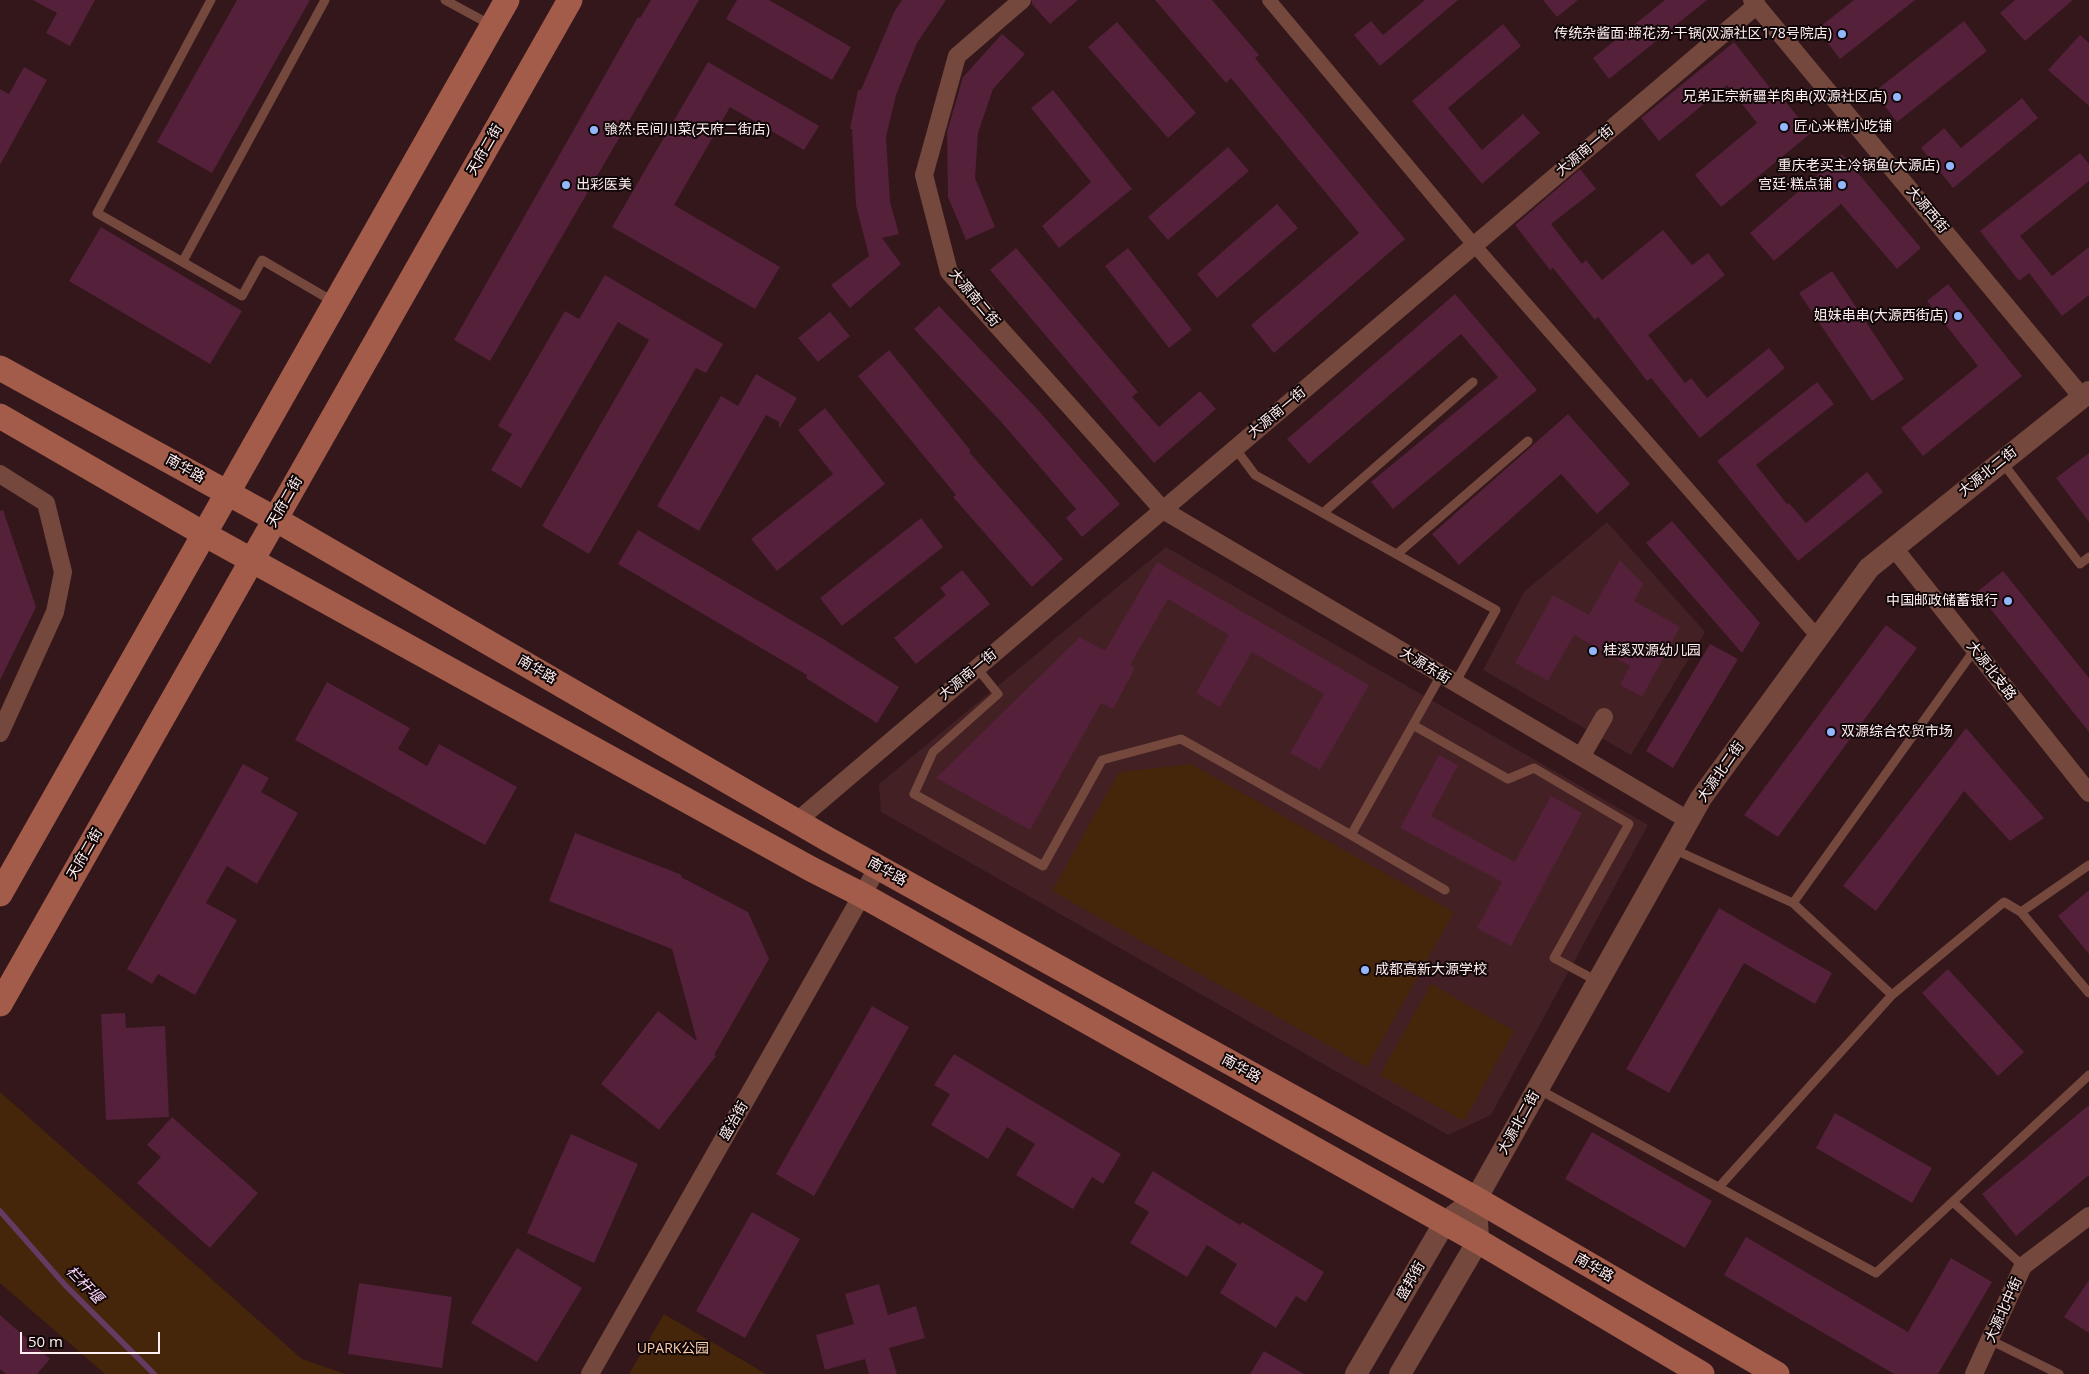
<!DOCTYPE html>
<meta charset="utf-8">
<style>
body{margin:0}
#map{position:relative;width:2089px;height:1374px;overflow:hidden;background:#33171b;font-family:"Open Sans",sans-serif}
canvas{display:block}
.scale{position:absolute;left:20px;top:1332px;width:140px;height:22px;box-sizing:border-box;border:2px solid #ffeff0;border-top:0;padding-left:6px;font-size:15px;line-height:18px;white-space:nowrap;color:#ffeff0;-webkit-text-stroke:4px #120708;paint-order:stroke}
</style>
<div id="map">
<canvas width="2089" height="1374"></canvas>
<div class="scale">50 m</div>
</div>
<script>
const c = document.querySelector('canvas').getContext('2d');
c.lineJoin = 'round';
function fillPath(path, color) { c.fillStyle = color; c.fill(path, 'evenodd'); }
function stroke(path, color, width, dash) { c.strokeStyle = color; c.lineWidth = width; c.lineCap = dash ? 'butt' : 'round'; c.setLineDash(dash || []); c.stroke(path); }
function label(font, color, halo, rows, align = 'center') {
  c.font = font + ' "Open Sans","Noto Sans SC",sans-serif'; c.lineWidth = 4; c.setLineDash([]); c.textBaseline = 'middle'; c.strokeStyle = halo; c.fillStyle = color; for (const [text, x, y, turn = 0] of rows) {
    c.save(); c.translate(x, y); c.rotate((+turn || 0) * Math.PI / 180); c.textAlign = isNaN(turn) ? turn : align; if (halo) c.strokeText(text, 0, 0); c.fillText(text, 0, 0); c.restore();
  }
}
fillPath(new Path2D(`
 M1607,522L1705,632L1631,755L1483,670L1524,592Z
 M1166,547L1648,825L1491,1115L1448,1135L881,812L879,784Z`), '#422024');
fillPath(new Path2D(`
 M1191,764L1454,912L1367,1067L1052,891L1119,772Z
 M1431,984L1514,1031L1464,1121L1380,1075Z
 M0,1092L302,1359L345,1374H105L0,1283Z
 M664,1314L766,1374H629Z`), '#46260a');
stroke(new Path2D(`
 M0,1211L65,1285L154,1374`), '#653b63', 5.5);
fillPath(new Path2D(`
 M33,0H95L70,46L46,33L57,13Z
 M237,0H310L212,173L157,142Z
 M651,0H699L490,361L454,340L638,17L640,18Z
 M737,0H769L851,47L832,80L726,19Z
 M902,0H946L917,43L896,95L886,137L890,202L899,234L882,238L901,264L850,308L831,285L869,256L856,205L852,129H850L858,90H861L894,12Z
 M1032,0H1078L1050,24L1032,4Z
 M1155,0H1212L1259,55L1255,58L1405,239L1274,353L1251,325L1359,233L1231,78L1226,83Z
 M1425,0H1458L1380,66L1354,35L1371,21L1383,35Z
 M1543,0H1578L1557,17Z
 M1665,0H1707L1609,79L1593,58Z
 M1854,0H1915L1840,59L1817,29Z
 M2015,0H2073L2025,41L2000,13Z
 M1964,21L1987,51L1897,122L1874,92Z
 M1117,22L1196,113L1168,138L1088,47Z
 M1503,24L1521,46L1448,108L1482,150L1523,114L1540,133L1482,184L1412,101Z
 M1002,34L1025,54L993,89L978,133L975,178L995,227L966,240L948,197L947,132L963,77Z
 M2080,35L2089,43V106L2048,70Z
 M1734,42L1782,103L1785,101L1811,133L1721,207L1695,175L1757,123L1727,85L1659,141L1641,118Z
 M708,62L819,126L804,150L730,107L674,205L780,267L755,309L612,227Z
 M24,67L47,80L0,165V89L9,94Z
 M1053,90L1132,189L1059,248L1042,226L1091,182L1031,108Z
 M2022,98L2038,118L1953,188L1921,148L1944,128L1961,148Z
 M1228,147L1249,171L1168,240L1148,217Z
 M2080,153L2089,164V181L2020,236L2052,276L2089,247V295L2062,316L2029,273L2019,281L1980,231Z
 M1842,154L1921,248L1897,269L1841,204L1774,261L1750,233Z
 M1580,169L1596,189L1551,224L1582,264L1586,260L1602,280L1663,230L1692,265L1708,253L1725,275L1648,335L1685,383L1691,378L1707,398L1769,348L1785,368L1700,438L1651,378L1647,381L1598,317L1595,320L1553,268L1550,270L1515,225Z
 M1277,204L1298,228L1217,298L1197,274Z
 M101,227L242,311L210,364L69,281Z
 M1016,248L1138,392L1132,397L1159,427L1200,391L1216,409L1154,463L990,270Z
 M1128,248L1192,330L1169,348L1105,266Z
 M1832,271L1904,379L1872,401L1799,293Z
 M605,275L723,344L706,373L696,368L589,554L542,526L649,340L618,322L521,488L491,470L512,434L498,426L565,311L579,319Z
 M1948,284L2022,376L1923,456L1901,428L1978,366L1927,301Z
 M1455,294L1537,390L1393,509L1371,482L1498,377L1461,334L1309,464L1287,439Z
 M939,306L1039,411L1120,504L1082,537L1066,518L1076,509L1003,424L914,329Z
 M830,312L850,336L818,362L798,338Z
 M889,350L971,451L969,452L1063,559L1032,587L953,497L956,495L858,376Z
 M756,374L797,398L779,429V422L766,415L699,531L657,506L721,396L738,406Z
 M1817,382L1834,404L1756,465L1787,504L1789,503L1806,523L1867,472L1883,492L1798,561L1717,461Z
 M825,408L885,484L777,571L751,539L833,474L798,430Z
 M1568,414L1630,484L1597,514L1561,474L1459,565L1432,534Z
 M2089,453V522L2056,478Z
 M3,510L36,607L0,680V511Z
 M921,518L943,547L842,626L820,598Z
 M1672,521L1760,623L1742,653L1646,543Z
 M638,530L825,640L899,687L877,723L806,678L807,675L618,564Z
 M1620,560L1643,584L1634,601L1680,627L1642,697L1620,685L1630,666L1574,635L1548,681L1515,663L1553,595L1589,615Z
 M1157,562L1369,685L1320,770L1290,753L1324,694L1252,652L1220,707L1196,693L1229,635L1168,599L1130,665L1135,668L1113,709L1101,703L1030,830L936,778L1080,637L1105,651Z
 M962,570L990,604L916,664L894,638L946,595L940,588Z
 M2003,571L2089,678V732L1977,592Z
 M1886,625L1917,648L1778,837L1744,815Z
 M1710,644L1738,659L1673,768L1646,751Z
 M327,682L410,728L398,749L427,766L439,744L517,787L485,845L295,740Z
 M1966,728L2044,818L2010,841L1964,791L1876,911L1843,886Z
 M1439,755L1458,765L1431,816L1515,862L1551,796L1582,813L1511,946L1477,928L1502,882L1400,828Z
 M243,764L269,778L261,792L298,813L257,884L227,866L206,903L237,920L195,995L158,974L152,984L127,969Z
 M575,833L682,875L681,877L748,912L769,959L714,1055L716,1056L659,1130L601,1084L658,1011L697,1041L672,949L549,901Z
 M2089,890V954L2058,916Z
 M1719,908L1832,973L1815,1004L1744,963L1669,1093L1626,1069Z
 M1948,969L2024,1052L1998,1076L1922,993Z
 M872,1006L909,1027L814,1196L776,1174Z
 M125,1013L126,1028L165,1026L169,1117L106,1120L101,1014Z
 M954,1054L1121,1154L1103,1184L1092,1177L1073,1209L1016,1175L1035,1144L1007,1127L988,1159L931,1125L950,1094L934,1085Z
 M2089,1105V1175L2016,1236L1982,1194Z
 M1835,1113L1932,1168L1912,1203L1816,1148Z
 M172,1117L258,1193L210,1248L137,1183L161,1157L147,1145Z
 M1592,1132L1712,1201L1685,1248L1565,1179Z
 M571,1134L638,1164L594,1263L527,1233Z
 M1153,1171L1240,1225L1242,1222L1324,1272L1306,1302L1296,1296L1276,1328L1220,1293L1237,1264L1207,1245L1187,1277L1130,1243L1149,1212L1134,1203Z
 M752,1212L800,1239L745,1338L696,1311Z
 M1746,1237L1908,1332L1951,1258L1992,1282L1938,1374H1894L1724,1275Z
 M517,1248L582,1288L537,1362L471,1323Z
 M2089,1280V1333L2064,1317Z
 M359,1283L452,1297L442,1368L348,1354Z
 M879,1284L888,1315L916,1306L925,1338L889,1348L897,1374H869L865,1359L825,1370L816,1335L854,1324L845,1294Z
 M0,1315L50,1359L37,1374H6L0,1369Z
 M1264,1351L1304,1374H1250Z`), '#54203a');
stroke(new Path2D(`
 M211,0L97,213L242,296L262,260L334,302
 M445,0L491,25
 M183,261L325,0
 M1235,448L1255,475L1496,610L1455,683
 M2002,462L2080,564L2089,557
 M1323,513L1473,382
 M1397,554L1528,441
 M977,668L998,694L933,752L914,794L1043,866L1102,760L1181,739L1351,835L1441,675
 M1413,725L1508,779L1534,768L1629,824L1554,958L1597,981
 M1351,835L1445,890
 M1673,849L1793,903L1892,995
 M2089,865L2021,912L2089,993
 M1793,903L1975,649
 M1538,1089L1876,1273L2089,1075
 M1719,1187L1892,995L2004,902L2021,912
 M1953,1202L2023,1266
 M1990,1340L2059,1374`), '#74483c', 9);
stroke(new Path2D(`
 M1269,0L1474,245L1818,637`), '#74483c', 14);
stroke(new Path2D(`
 M1022,0L957,56L924,175L949,272L1163,510L1688,820
 M1752,0L2082,397
 M0,474L46,503L63,572L55,612L0,733
 M1894,548L2089,793
 M1581,757L1604,717
 M797,821L1757,5
 M590,1374L878,867
 M1974,1374L2023,1266L2089,1216`), '#74483c', 18);
stroke(new Path2D(`
 M1356,1374L1445,1222L1476,1199
 M1400,1374L1478,1241L1476,1199L1701,798L1869,568L2089,392`), '#74483c', 22);
stroke(new Path2D(`
 M0,368L275,519L829,840L1476,1199L1777,1374
 M0,416L204,534L811,869L862,895L1478,1241L1702,1374
 M0,894L507,0
 M0,1004L570,0`), '#a35c4a', 25);
for (const [x, y, r, color] of [
 [1842,34,5,"#93b7fd"],
 [1897,97,5,"#93b7fd"],
 [1784,127,5,"#93b7fd"],
 [594,130,5,"#93b7fd"],
 [1950,166,5,"#93b7fd"],
 [566,185,5,"#93b7fd"],
 [1842,185,5,"#93b7fd"],
 [1958,316,5,"#93b7fd"],
 [2008,601,5,"#93b7fd"],
 [1593,651,5,"#93b7fd"],
 [1831,732,5,"#93b7fd"],
 [1365,970,5,"#93b7fd"]
]) { const dot = new Path2D(); dot.arc(x, y, r, 0, 2 * Math.PI); c.fillStyle = color; c.fill(dot); stroke(dot, '#120708', 2); }
label('14px', '#ffeff0', '#120708', [
 ["传统杂酱面·蹄花汤·干锅(双源社区178号院店)",1832,34],
 ["兄弟正宗新疆羊肉串(双源社区店)",1887,97],
 ["匠心米糕小吃铺",1794,127,"left"],
 ["飸然·民间川菜(天府二街店)",604,130,"left"],
 ["重庆老买主冷锅鱼(大源店)",1940,166],
 ["出彩医美",576,185,"left"],
 ["宫廷·糕点铺",1832,185],
 ["姐妹串串(大源西街店)",1948,316],
 ["中国邮政储蓄银行",1998,601],
 ["桂溪双源幼儿园",1603,651,"left"],
 ["双源综合农贸市场",1841,732,"left"],
 ["成都高新大源学校",1375,970,"left"]
], 'right');
label('14px', '#ffeff0', '#120708', [
 ["天府二街",485,150,-60],
 ["大源南一街",1585,151,-40],
 ["大源西街",1927,210,50],
 ["大源南二街",974,298,50],
 ["大源南一街",1277,413,-40],
 ["南华路",185,469,29],
 ["大源北二街",1988,472,-39],
 ["天府二街",285,502,-60],
 ["大源东街",1425,666,31],
 ["南华路",537,670,30],
 ["大源北支路",1991,671,52],
 ["大源南一街",968,675,-40],
 ["大源北二街",1721,772,-55],
 ["天府二街",85,854,-60],
 ["南华路",887,872,29],
 ["南华路",1241,1069,29],
 ["盛治街",734,1121,-60],
 ["大源北二街",1519,1123,-61],
 ["南华路",1594,1268,30],
 ["盛邦街",1411,1281,-60],
 ["大源北中街",2004,1310,-66]
]);
label('14px', '#fbcdac', '#120708', [
 ["UPARK公园",673,1349]
]);
label('italic 15px', '#ffd5fb', '#120708', [
 ["栏杆堰",84,1285,46]
]);
</script>
